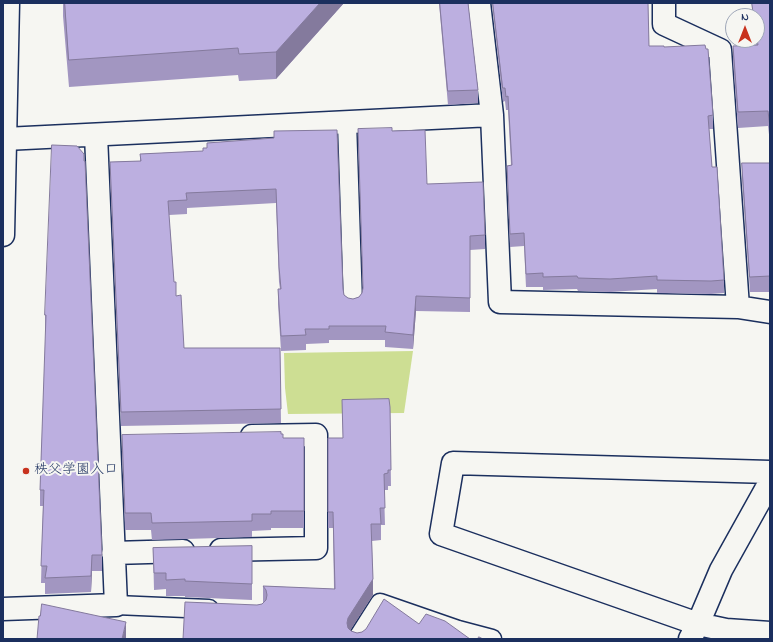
<!DOCTYPE html>
<meta charset="utf-8">
<style>
body{margin:0}
#map{position:relative;width:773px;height:642px;overflow:hidden;background:#f6f6f2;font-family:"Indie Flower",sans-serif}
canvas{display:block}
.frame{position:absolute;inset:0;border:4px solid #1b2f5e;pointer-events:none}
.north{position:absolute;left:725px;top:8px;width:40px;height:40px;box-sizing:border-box;background:#f6f6f2;border:1px solid #9ea6b7;border-radius:50%;rotate:0deg;font-size:11px;font-weight:700;line-height:16px;text-align:center;color:#1b2f5e}
.north::after{content:'';display:block;margin:auto;width:14px;height:18px;background:#c8321e;clip-path:polygon(50% 0,100% 100%,50% 72%,0 100%)}
</style>
<div id="map">
<canvas width="773" height="642"></canvas>
<div class="frame"></div>
<div class="north">N</div>
</div>
<script>
const c = document.querySelector('canvas').getContext('2d');
c.lineJoin = 'round';
function fillPath(path, color) { c.fillStyle = color; c.fill(path, 'evenodd'); }
function stroke(path, color, width, dash) { c.strokeStyle = color; c.lineWidth = width; c.lineCap = dash ? 'butt' : 'round'; c.setLineDash(dash || []); c.stroke(path); }
function label(font, color, halo, rows, align = 'center') {
  c.font = font + ' "Indie Flower","Klee One",sans-serif'; c.lineWidth = 4; c.setLineDash([]); c.textBaseline = 'middle'; c.strokeStyle = halo; c.fillStyle = color; for (const [text, x, y, turn = 0] of rows) {
    c.save(); c.translate(x, y); c.rotate((+turn || 0) * Math.PI / 180); c.textAlign = isNaN(turn) ? turn : align; if (halo) c.strokeText(text, 0, 0); c.fillText(text, 0, 0); c.restore();
  }
}
fillPath(new Path2D(`
 M413,351L404,413L288,414L285,388L284,353Z`), '#cdde93');
const service = new Path2D(`
 M347,122L353,303
 M116,605L209,609
 M357,639L380,603L458,630L492,639`);
const minor = new Path2D(`
 M479,3L492,115L500,302L738,307L770,312
 M664,3V24L720,50L738,307
 M5,139L492,115
 M770,472L453,463L441,534L698,624L726,630L770,633
 M221,550L316,548V435L252,436
 M113,553L183,551
 M3,609L116,605L96,135
 M690,639L698,624L721,570L770,482`);
const primary = new Path2D(`
 M3,235L8,3`);
stroke(service, '#1b2f5e', 21);
stroke(minor, '#1b2f5e', 25);
stroke(primary, '#1b2f5e', 25);
stroke(service, '#f6f6f2', 18);
stroke(minor, '#f6f6f2', 22);
stroke(primary, '#f6f6f2', 22);
fillPath(new Path2D(`
 M63,3H344L276,79L239,81L238,75L69,87L63,16Z
 M439,3H468L478,90V103L448,105Z
 M492,3H648L649,46L664,47L713,115V129H709L712,167L724,280V293L711,294L657,293V289L610,292L578,291L577,289L543,290V287H526L524,246L510,247L507,166L511,165L508,110H506L505,101L503,102Z
 M752,3H770V143L768,126L738,128L733,61V46L756,45L755,40H757V16H752Z
 M358,129L392,131L427,184L485,235V249L470,250V312L416,311L413,349L385,347V340H329V343L306,344V350L281,351L278,304V289H280L279,282L276,203L187,208V214L169,215L174,282L184,348H280L281,423L121,426L110,176V162L140,161V154L203,151L207,148V143L274,138L343,289L344,295L348,298L353,299L359,297L362,293L363,290Z
 M84,161L102,555V571H92L91,592L45,594V583H41L43,506H40V490L46,332L45,331V315Z
 M742,163H770V292H750L742,179Z
 M342,400L390,407L391,486H388V490H384L385,525H381V540L372,541L373,595L350,630L351,631L357,633L419,624L470,639H183L257,605L262,604L263,603V586L334,589L333,528H328V438H343Z
 M281,434L283,438H304V528H271V530L252,531V537L152,540L151,530H125L122,451V435Z
 M252,546V600L185,597V596H166V589L154,590L153,548Z`), '#a296c1');
fillPath(new Path2D(`
 M320,3H344L276,79V52Z
 M416,296V311L413,349V335Z
 M92,555V571L91,592V576Z
 M373,579V595L348,634L347,623L348,618Z
 M126,622V639H122Z`), '#847a9d');
const building = new Path2D(`
 M65,3H320L276,52L239,54L238,48L69,60Z
 M440,3H468L478,90L448,91Z
 M493,3H648L649,46H664V47L705,45L706,49H708L713,115L708,116L712,167H717L724,280L711,281L657,280V276L610,279L578,278L577,276L543,277V273L526,274L524,233L510,234L507,166L512,165L508,96L506,97L505,88H503Z
 M752,3H770V128L768,111L738,112L733,46L758,45L757,39V16H754Z
 M392,128V131L425,130L427,184L483,182L485,235L470,236V298L416,296L413,335L385,332L386,326H329V329H305L306,335L281,336L278,289H281L279,267L276,189L186,193L187,200L168,201L174,282H176V296L181,295L184,348H280L281,409L121,412L110,162L141,161L140,154L203,151V148H207V143L274,138V131L337,130L343,289L344,295L348,298L353,299L359,297L362,293L363,288L358,129Z
 M52,145L77,146L84,154V161H85L102,555H92L91,576L45,578L47,566H41L44,490H40L46,315H45Z
 M742,163H770V276L750,277Z
 M389,399L390,407L391,470H388V473L384,474L385,508H380L381,524H371L373,579L348,618L347,623L348,628L351,631L357,633L362,632L366,629L384,599L419,624L426,614L445,621L470,639H183L185,602L257,605L262,604L266,600L267,595L266,590L263,586L335,589L333,512H328V438H343L342,400Z
 M281,432V434H283V438H304V511H271V514H252V521L152,523L151,513H125L122,435Z
 M252,546V584L185,581V579L166,580V573H154L153,548Z
 M42,604L126,622L122,639H37L39,616H40Z
 M479,637L483,639H478Z`);
fillPath(building, '#bcafe0');
stroke(building, '#847a9d', 1);
for (const [x, y, r, color] of [
 [26,471,4,"#c8321e"]
]) { const dot = new Path2D(); dot.arc(x, y, r, 0, 2 * Math.PI); c.fillStyle = color; c.fill(dot); stroke(dot, '#f6f6f2', 1.5); }
label('14px', '#1b2f5e', '#f6f6f2', [
 ["秩父学園入口",34,471]
], 'left');
</script>
